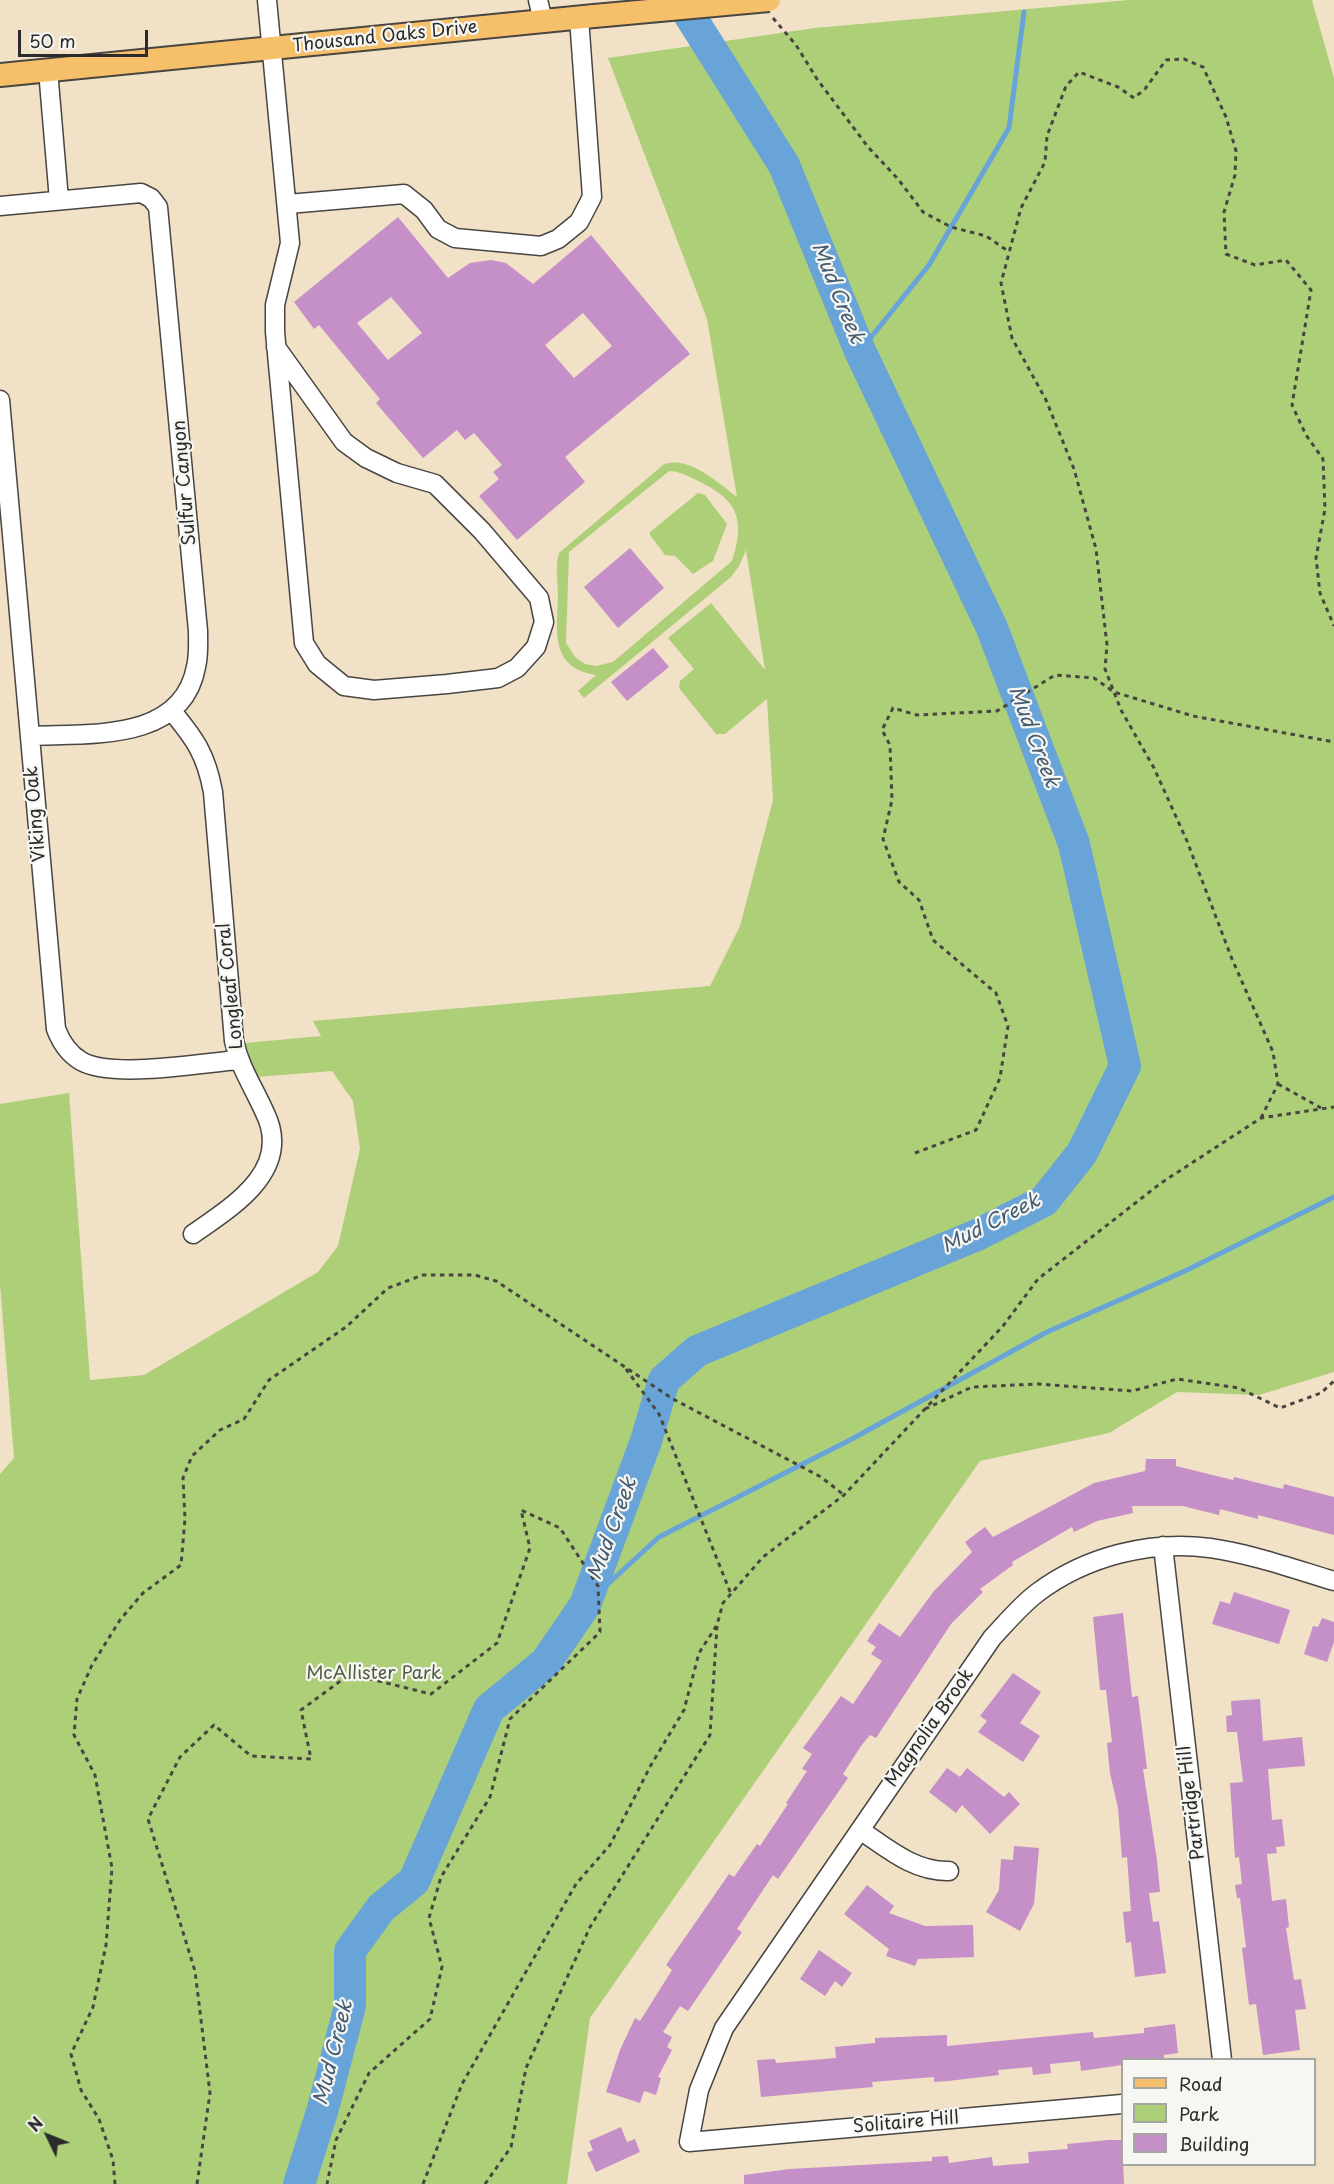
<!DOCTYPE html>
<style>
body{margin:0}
#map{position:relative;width:1334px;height:2184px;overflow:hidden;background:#f1e1c6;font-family:"Playpen Sans",sans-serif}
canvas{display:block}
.legend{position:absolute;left:1121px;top:2058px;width:195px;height:108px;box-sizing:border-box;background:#f6f6f2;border:2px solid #a5a5a2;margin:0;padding:8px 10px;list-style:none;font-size:18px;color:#2b2b2b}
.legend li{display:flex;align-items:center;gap:12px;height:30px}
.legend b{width:30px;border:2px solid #a5a5a2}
.north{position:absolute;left:18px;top:2106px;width:60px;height:60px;-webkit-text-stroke:4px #f6f6f2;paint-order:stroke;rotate:313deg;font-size:16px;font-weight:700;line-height:24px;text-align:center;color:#2b2b2b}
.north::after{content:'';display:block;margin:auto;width:21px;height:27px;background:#2b2b2b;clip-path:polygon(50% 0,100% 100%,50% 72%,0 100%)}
.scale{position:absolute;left:18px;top:30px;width:130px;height:27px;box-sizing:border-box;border:3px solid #2b2b2b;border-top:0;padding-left:8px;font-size:18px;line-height:21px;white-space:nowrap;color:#2b2b2b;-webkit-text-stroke:4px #f6f6f2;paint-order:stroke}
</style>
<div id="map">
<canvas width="1334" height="2184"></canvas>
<ul class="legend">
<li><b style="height:8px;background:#f6c06b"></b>Road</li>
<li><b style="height:16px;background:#adcf78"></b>Park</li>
<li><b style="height:16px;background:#c58fc7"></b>Building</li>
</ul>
<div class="north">N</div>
<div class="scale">50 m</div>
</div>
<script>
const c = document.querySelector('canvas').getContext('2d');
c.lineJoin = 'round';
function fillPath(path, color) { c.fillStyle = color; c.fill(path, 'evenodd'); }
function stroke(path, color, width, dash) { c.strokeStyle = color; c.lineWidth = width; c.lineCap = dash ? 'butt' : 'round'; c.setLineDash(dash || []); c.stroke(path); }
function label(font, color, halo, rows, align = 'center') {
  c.font = font + ' "Playpen Sans",sans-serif'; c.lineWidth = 4.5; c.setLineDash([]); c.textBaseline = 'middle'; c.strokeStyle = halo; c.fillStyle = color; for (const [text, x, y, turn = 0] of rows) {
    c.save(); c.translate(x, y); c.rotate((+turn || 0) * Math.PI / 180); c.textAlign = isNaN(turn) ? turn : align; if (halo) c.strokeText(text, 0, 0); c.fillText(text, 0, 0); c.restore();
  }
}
fillPath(new Path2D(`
 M1129,0H1312L1334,78V1372L1259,1395L1177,1392L1109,1433L980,1461L590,2018L567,2184H0V1474L14,1458L0,1284V1104L69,1093L90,1380L144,1375L318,1272L338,1246L360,1149L353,1101L332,1071L257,1077L245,1043L321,1036L313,1021L710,986L740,926L773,800L767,699L725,734H716L679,688L680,681L694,669L668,638L711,603L765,670L746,550L739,566L731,577L584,698L578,691L596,675C550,668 557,632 558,596C558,583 555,566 559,553L663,465C688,454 719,484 737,497L707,319L608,58L815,28ZM669,471C680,471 690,477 700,482C739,500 745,522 732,561L613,662L596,666L585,664L575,657L566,643L569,552Z
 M698,493L705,495L727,524L713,561L693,574L675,556L665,555L650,535V532Z`), '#adcf78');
stroke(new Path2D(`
 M860,351L929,265L1009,128L1024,12
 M585,1605L659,1537L850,1440L1047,1332L1185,1271L1334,1197`), '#69a4d9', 5);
stroke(new Path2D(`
 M299,2184L322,2112L350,2006V1951L381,1908L414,1881L489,1709L546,1662L585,1605L646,1441L664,1380L697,1351L977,1235L1044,1201L1082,1153L1125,1066L1074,844L992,628L860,351L784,165L680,0`), '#69a4d9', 32);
fillPath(new Path2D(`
 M398,217L448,278L470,263L491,260L506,263L533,284L591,235L690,354L565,457L585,482L517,540L479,496L499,479L493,472L502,465L474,433L465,440L457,430L423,458L376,403L380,399L319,325L314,329L294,302ZM391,297L422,333L388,360L357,323ZM583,313L612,346L574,378L545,345Z
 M630,548L664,588L618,628L584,587Z
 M653,648L669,667L627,701L611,682Z
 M1146,1459H1176V1466L1233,1480L1234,1477L1283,1489L1284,1484L1334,1497V1535L1258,1515V1519L1220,1509L1219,1515L1183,1506H1132L1133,1513L1097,1521L1074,1532L1072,1527L1012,1562L1013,1565L980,1589L983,1592L951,1624L876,1738L870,1735L861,1746L843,1774L848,1778L778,1879L773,1875L737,1929L742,1932L688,2011L680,2006L663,2032L672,2037L667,2047L672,2050L658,2077L661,2078L656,2095L644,2091L640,2103L606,2092L620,2050L635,2018L640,2021L672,1970L666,1965L729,1874L734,1877L757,1844L760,1846L788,1804L786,1803L807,1771L802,1769L812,1754L803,1748L841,1696L853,1704L882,1661L871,1654L876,1647L867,1641L879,1623L900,1637L934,1591L972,1552L965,1542L985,1527L993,1537L1094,1483L1145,1471Z
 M1234,1592L1290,1610L1279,1644L1212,1624L1220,1601L1230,1604Z
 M1123,1613L1132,1697L1138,1696L1147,1769H1143L1157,1860L1160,1892L1149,1893L1153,1922L1159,1921L1166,1973L1135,1977L1131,1942L1126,1943L1123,1912L1131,1911L1127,1857L1122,1858L1118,1808L1110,1773L1107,1743L1112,1742L1106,1690H1100L1093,1617Z
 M1322,1618L1334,1622V1642L1327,1662L1304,1654L1313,1626L1318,1627Z
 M1013,1673L1041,1692L1020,1723L1040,1736L1023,1762L978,1732L987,1721L980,1716Z
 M1260,1699L1263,1741L1302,1737L1305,1766L1268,1769L1272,1820L1282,1819L1285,1846L1276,1847L1277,1853L1267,1854L1272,1901L1286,1899L1289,1927L1286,1928L1294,1980L1301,1979L1306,2009L1295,2010L1300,2050L1263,2055L1256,2004L1249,2005L1242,1948L1246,1947L1240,1898H1237L1235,1885L1242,1884L1239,1857L1235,1858L1230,1783L1243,1782L1237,1732H1227L1226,1716L1232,1715L1231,1701Z
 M947,1768L960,1777L967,1768L1004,1797L1009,1792L1020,1804L990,1834L962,1805L956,1813L929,1792Z
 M1014,1846L1039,1848L1034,1904L1020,1931L986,1912L999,1890L1001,1859L1013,1860Z
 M867,1885L894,1906L889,1913L925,1926L973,1925L974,1957L918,1959L915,1966L886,1956L889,1949L844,1914Z
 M819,1950L852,1973L842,1987L835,1981L825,1996L800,1979Z
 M1175,2024L1178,2053L1164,2055V2060H1122V2065L1081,2071L1080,2061L1050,2064L1051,2073L1033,2075L1032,2067L998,2070L999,2075L948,2081L934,2082V2077L872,2082L873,2087L761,2097L757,2060L775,2059L776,2063L836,2058L835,2047L875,2043V2038L947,2035V2046L1093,2032L1094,2038L1144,2033V2028Z
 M621,2127L627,2142L635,2139L640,2152L596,2172L587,2153L593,2150L589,2141Z
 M1108,2140H1122L1124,2184H744V2175L790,2169L932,2161V2157L948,2156L949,2163L992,2157L993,2166L1029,2163L1028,2152L1068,2149L1067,2144Z`), '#c58fc7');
const minor = new Path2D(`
 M267,0L290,243L275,305V332L304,643L317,664L344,686L374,690L447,684L498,678L517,668L536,647L544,622L539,598L482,531L435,484L397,473L366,458L344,442L276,347
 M538,0L543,21
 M48,70L59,200
 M288,204L404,194L424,210L438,229L455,238L541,246L558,239L579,222L592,197L579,18
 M0,206L141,193L151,198L158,207L198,631C198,643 199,655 196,667C182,743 88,733 30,736
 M0,400L56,1029C61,1042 69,1054 81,1061C112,1079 201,1063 238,1060
 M171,710C195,739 206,754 213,792L234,1041C240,1068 254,1088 265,1113C293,1170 232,1207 193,1234
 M1163,1546L1222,2060
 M860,1830C887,1848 914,1872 949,1871
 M1122,2104L689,2142L699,2090L724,2028L992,1638C1007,1622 1020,1606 1037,1593C1086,1556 1151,1540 1210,1548C1252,1554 1294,1569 1334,1581`);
const major = new Path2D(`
 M0,75L594,16`);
stroke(minor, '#494642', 21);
stroke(major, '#494642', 26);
stroke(new Path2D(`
 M773,18L796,45L817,79L868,147L898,179L923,212L951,227L986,236L1008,251
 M1278,1084L1321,1108
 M1261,1118L1278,1084L1273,1052L1232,959L1187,841L1154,768L1121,710L1105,669L1107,645L1096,549L1074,469L1046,400L1012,338L1001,283L1021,208L1045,162L1047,136L1066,86L1079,72L1118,87L1134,98L1145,89L1166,60L1184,59L1203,67L1226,117L1236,151L1235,175L1224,212L1226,254L1255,265L1286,260L1311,290L1292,405L1306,435L1323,459L1325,509L1316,558L1320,593L1334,626
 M915,1153L976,1130L1000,1078L1008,1026L996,993L933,940L919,900L899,882L883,839L892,800L890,745L882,730L893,708L917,715L997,711L1055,675L1094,678L1114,692L1193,716L1334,742
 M626,1369L659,1414L731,1594
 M925,1409L972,1387L1038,1384L1132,1391L1177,1379L1239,1388L1280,1408L1321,1393L1334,1381
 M115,2184L113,2160L99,2119L81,2090L71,2054L93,2007L106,1945L112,1868L95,1775L74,1735L77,1699L92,1665L120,1620L143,1593L181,1565L185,1519L183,1478L192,1456L220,1430L244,1419L269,1380L346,1327L388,1288L423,1275H475L496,1281L673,1399L821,1477L844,1495
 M197,2184L210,2093L195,1971L148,1819L180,1757L214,1725L251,1756L311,1759L301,1710L350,1674L431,1694L497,1643L530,1548L521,1510L560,1528L598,1586L600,1632L510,1719L490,1797L441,1877L429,1918L442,1967L430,2019L369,2073L336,2140L327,2184
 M423,2184L462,2084L576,1884L610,1845L651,1765L684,1710L699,1653L717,1625L723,1603L763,1557L844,1495L1003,1326L1038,1279L1161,1183L1261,1118L1334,1107
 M485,2184L511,2147L526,2068L590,1927L710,1735L717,1626`), '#494642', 3, [4.5, 4.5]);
stroke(minor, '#fff', 18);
stroke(major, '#f6c06b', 22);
const majorBridge = new Path2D(`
 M594,16L769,0`);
stroke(majorBridge, '#494642', 26, []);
stroke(majorBridge, '#f6c06b', 22);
label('18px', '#2b2b2b', '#f6f6f2', [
 ["Thousand Oaks Drive",385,37,-6],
 ["Sulfur Canyon",185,483,-95],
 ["Viking Oak",36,814,-95],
 ["Longleaf Coral",231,986,-96],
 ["Magnolia Brook",930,1728,-55],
 ["Partridge Hill",1192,1803,-97],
 ["Solitaire Hill",906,2123,-5]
]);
label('18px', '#525c42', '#f6f6f2', [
 ["McAllister Park",374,1674]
]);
label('italic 20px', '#445b71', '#f6f6f2', [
 ["Mud Creek",837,293,68],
 ["Mud Creek",1033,737,69],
 ["Mud Creek",991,1224,-27],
 ["Mud Creek",613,1529,-70],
 ["Mud Creek",334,2053,-76]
]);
</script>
